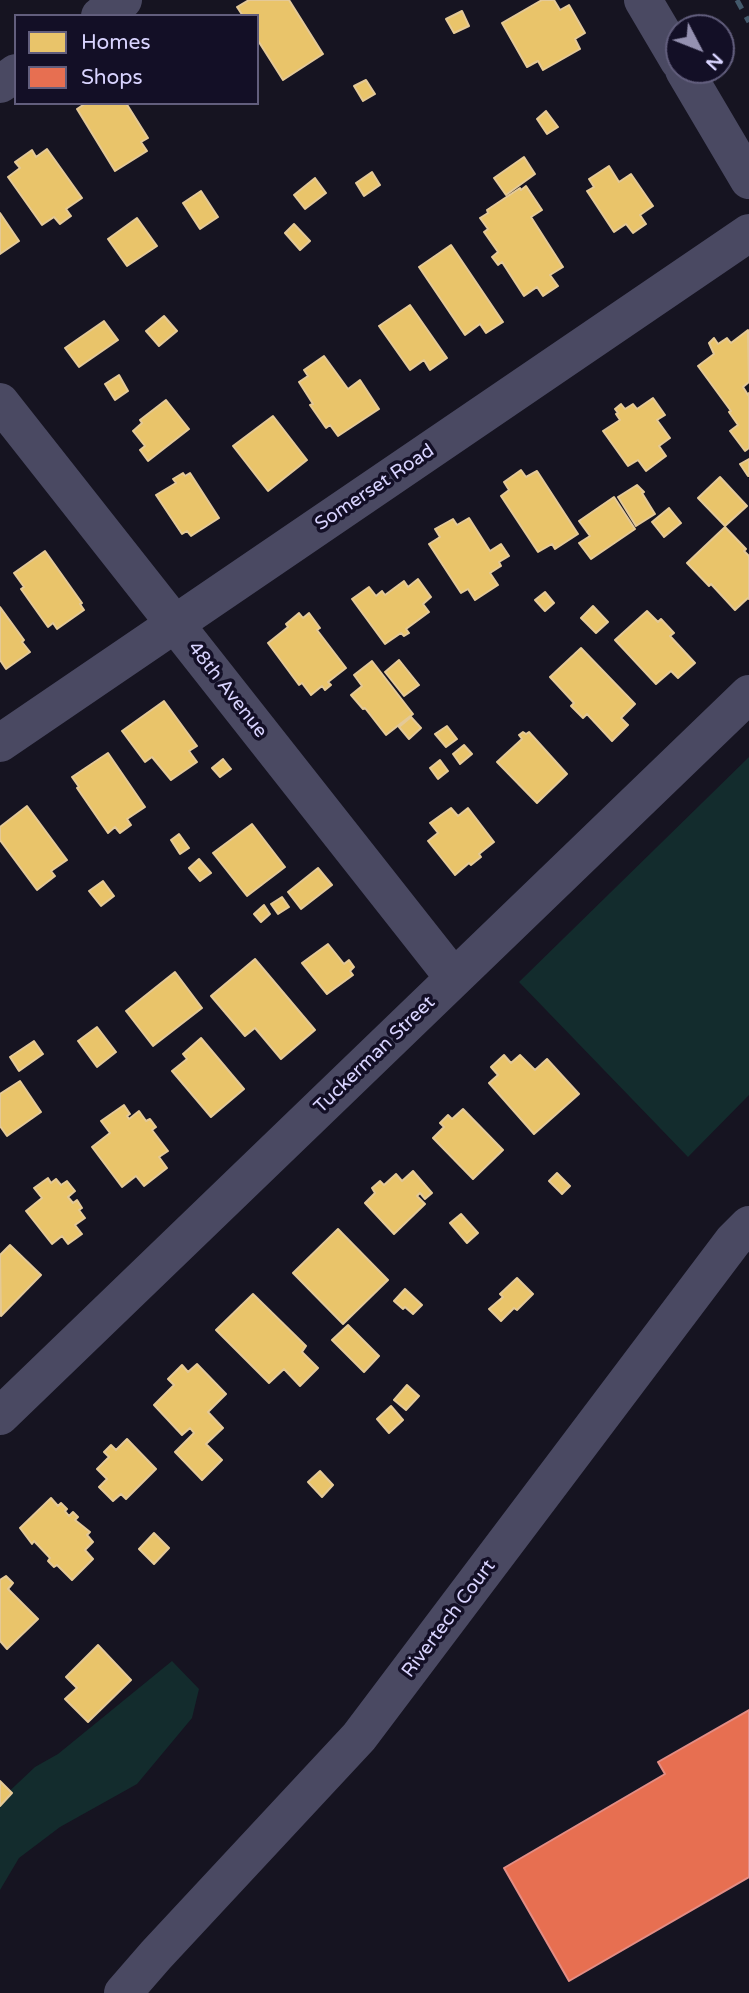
<!DOCTYPE html>
<style>
body{margin:0}
#map{position:relative;width:749px;height:1993px;overflow:hidden;background:#161421;font-family:"Varela Round",sans-serif}
canvas{display:block}
.legend{position:absolute;left:14px;top:14px;width:245px;height:91px;box-sizing:border-box;background:#130f26;border:2px solid #625e7d;margin:0;padding:9px 12px;list-style:none;font-size:21px;color:#d9d4ff}
.legend li{display:flex;align-items:center;gap:14px;height:35px}
.legend b{width:35px;border:2px solid #625e7d}
.north{position:absolute;left:665px;top:14px;width:70px;height:70px;box-sizing:border-box;background:#130f26;border:2px solid #625e7d;border-radius:50%;rotate:132deg;font-size:19px;font-weight:700;line-height:28px;text-align:center;color:#d9d4ff}
.north::after{content:'';display:block;margin:auto;width:24px;height:32px;background:#9591b1;clip-path:polygon(50% 0,100% 100%,50% 72%,0 100%)}
</style>
<div id="map">
<canvas width="749" height="1993"></canvas>
<ul class="legend">
<li><b style="height:19px;background:#e9c46a"></b>Homes</li>
<li><b style="height:19px;background:#e76f51"></b>Shops</li>
</ul>
<div class="north">N</div>
</div>
<script>
const c = document.querySelector('canvas').getContext('2d');
c.lineJoin = 'round';
function fillPath(path, color) { c.fillStyle = color; c.fill(path, 'evenodd'); }
function stroke(path, color, width, dash) { c.strokeStyle = color; c.lineWidth = width; c.lineCap = dash ? 'butt' : 'round'; c.setLineDash(dash || []); c.stroke(path); }
function label(font, color, halo, rows, align = 'center') {
  c.font = font + ' "Varela Round",sans-serif'; c.lineWidth = 7; c.setLineDash([]); c.textBaseline = 'middle'; c.strokeStyle = halo; c.fillStyle = color; for (const [text, x, y, turn = 0] of rows) {
    c.save(); c.translate(x, y); c.rotate((+turn || 0) * Math.PI / 180); c.textAlign = isNaN(turn) ? turn : align; if (halo) c.strokeText(text, 0, 0); c.fillText(text, 0, 0); c.restore();
  }
}
fillPath(new Path2D(`
 M749,757V1095L688,1157L519,982Z
 M172,1661L199,1689L192,1718L137,1784L60,1827L19,1858L0,1890V1800L35,1767L58,1754Z`), '#132c2d');
const homes = new Path2D(`
 M249,0H289L323,54L283,80L257,39V16H243L237,7Z
 M542,0H554L560,10L569,5L585,33L575,39L580,49L543,70L538,61L527,67L502,23Z
 M462,11L469,26L454,33L446,19Z
 M366,80L375,94L363,101L354,86Z
 M86,103H126L148,138L141,142L147,151L115,171L77,109Z
 M546,111L558,127L547,134L537,119Z
 M47,149L82,198L66,209L71,216L60,224L54,217L42,225L8,177L20,168L15,162L32,150L36,157Z
 M524,157L535,174L506,195L494,178Z
 M609,166L619,182L631,174L653,206L640,215L646,224L633,233L626,224L614,232L587,191L594,187L589,179Z
 M372,172L380,185L364,196L356,183Z
 M315,178L326,193L305,209L294,195Z
 M526,186L542,210L531,217L563,267L550,275L558,286L543,296L537,287L524,296L502,262L498,265L492,257L498,252L484,232L488,229L480,218L488,213L487,210L520,188L521,190Z
 M201,191L218,217L200,229L183,203Z
 M0,213L19,241L0,254Z
 M137,218L157,246L127,266L108,239Z
 M294,224L310,241L300,250L285,233Z
 M451,245L503,322L486,333L480,324L465,335L419,267Z
 M410,305L447,358L430,370L424,360L410,370L379,326Z
 M164,316L177,331L159,346L146,331Z
 M104,321L118,340L79,367L65,348Z
 M748,330L749,382L743,387L748,395L749,393V448L745,451L730,431L738,425L729,412L731,411L698,366L714,354L709,343L714,338L718,344L727,338L731,343Z
 M324,356L348,389L360,380L379,409L338,436L330,425L326,428L310,405L313,404L299,382L308,376L304,370Z
 M119,375L128,391L115,400L105,384Z
 M653,398L665,415L657,420L670,438L659,446L666,456L646,471L638,460L628,466L603,431L620,420L616,414L618,413L615,409L621,404L625,409L633,404L637,409Z
 M166,400L189,429L148,461L140,450L145,446L133,431L142,423L140,420Z
 M273,416L307,460L268,491L233,446Z
 M749,459V476H748L740,464Z
 M521,470L526,477L537,471L578,534L555,549L552,544L538,552L501,496L509,490L504,482Z
 M183,473L185,476L190,473L219,518L191,536L187,531L182,534L156,495L176,483L173,479Z
 M720,477L747,506L725,526L698,498Z
 M637,485L644,492L642,493L655,514L636,526L618,497Z
 M614,497L635,529L591,559L579,543L590,536L579,521Z
 M669,508L681,523L664,537L652,522Z
 M469,518L490,551L501,544L509,556L499,562L501,566L490,573L498,585L475,600L468,589L461,593L429,544L440,537L435,529L453,519L457,525Z
 M725,527L746,549L744,551L749,556V599L748,598L735,610L711,584L709,586L687,563Z
 M45,551L82,603L80,604L84,610L57,629L53,623L48,627L21,589L24,587L14,573Z
 M418,579L431,597L423,604L429,612L406,629L409,633L404,636L401,633L385,644L352,599L369,587L376,596L382,591L385,595L404,581L408,587Z
 M545,592L554,603L545,611L535,600Z
 M593,606L608,622L596,633L581,618Z
 M0,607L24,640L22,642L30,652L6,669L0,660Z
 M647,611L658,622L661,619L674,633L670,636L695,663L678,678L671,671L656,684L615,640Z
 M299,613L303,618L309,613L320,628L317,630L346,668L328,682L331,685L325,690L322,686L311,695L302,683L299,685L268,643L288,627L286,624Z
 M581,648L635,704L621,718L628,725L612,741L587,714L583,718L571,706L574,703L550,677Z
 M399,660L419,685L404,696L385,672Z
 M372,661L413,714L386,735L365,708L363,709L351,695L362,686L354,675Z
 M164,701L197,746L189,751L197,762L171,780L152,757L145,762L122,731Z
 M411,717L421,728L409,739L399,727Z
 M447,726L457,739L446,747L435,734Z
 M523,732L526,734L529,732L567,774L537,803L497,762L522,739L519,735Z
 M464,745L472,754L460,764L453,754Z
 M108,753L145,807L127,819L131,825L120,833L115,827L108,833L77,788L79,787L72,777Z
 M223,759L231,769L220,777L212,768Z
 M440,760L448,771L438,779L430,768Z
 M27,806L67,860L51,871L55,876L37,890L0,840V827Z
 M451,808L458,816L468,808L494,842L479,854L481,857L471,865L469,863L455,875L428,841L438,833L430,823Z
 M252,824L285,867L247,896L213,853Z
 M179,834L189,848L180,854L171,840Z
 M199,859L211,873L200,881L189,868Z
 M318,868L332,885L301,909L288,892Z
 M103,881L114,896L101,906L89,891Z
 M282,897L289,907L278,914L271,904Z
 M264,905L270,914L261,922L254,914Z
 M328,944L344,964L349,960L354,967L350,971L353,975L327,994L302,963Z
 M255,959L315,1030L281,1059L255,1028L245,1036L211,996Z
 M175,972L202,1008L153,1046L126,1011Z
 M97,1027L116,1052L97,1067L78,1041Z
 M201,1038L244,1089L211,1117L172,1071L187,1059L183,1054Z
 M34,1041L43,1054L19,1071L10,1057Z
 M504,1055L511,1063L520,1055L535,1070L547,1059L579,1094L534,1134L489,1083L498,1075L491,1067Z
 M20,1081L41,1112L7,1136L0,1126V1094Z
 M124,1105L130,1114L127,1116L129,1119L139,1111L146,1121L150,1119L156,1127L152,1130L168,1151L159,1157L167,1168L144,1186L136,1176L122,1187L92,1147L110,1133L101,1121Z
 M463,1109L503,1150L473,1179L433,1138L444,1127L440,1123L448,1115L452,1119Z
 M413,1171L432,1193L425,1199L420,1193L417,1196L425,1204L394,1234L365,1203L375,1193L372,1188L380,1181L384,1185L396,1174L402,1181Z
 M557,1173L570,1186L562,1194L549,1181Z
 M48,1178L51,1183L56,1179L61,1185L67,1181L75,1191L68,1197L73,1203L77,1200L82,1208L79,1210L85,1218L75,1225L82,1234L68,1244L62,1236L52,1244L26,1211L42,1198L34,1188Z
 M461,1214L478,1233L467,1243L450,1223Z
 M338,1229L388,1280L343,1324L293,1273Z
 M10,1245L41,1275L1,1316L0,1255Z
 M517,1278L533,1294L517,1310L514,1308L501,1321L489,1309L503,1297L500,1294Z
 M405,1289L422,1305L413,1314L405,1307L403,1309L394,1301Z
 M253,1294L306,1346L302,1352L318,1368L300,1386L284,1369L269,1383L216,1330Z
 M348,1325L379,1356L364,1372L332,1340Z
 M197,1364L226,1394L208,1412L223,1428L206,1444L222,1460L202,1480L175,1452L194,1433L190,1428L182,1435L154,1405L174,1385L168,1379L182,1365L188,1372Z
 M407,1385L419,1396L406,1410L394,1400Z
 M391,1406L403,1420L389,1433L377,1419Z
 M127,1439L156,1469L126,1499L121,1494L113,1501L99,1487L107,1479L97,1469L109,1457L104,1452L111,1445L116,1450Z
 M320,1471L333,1485L322,1497L308,1482Z
 M51,1498L58,1506L61,1503L67,1509L65,1511L69,1516L73,1512L78,1517L75,1520L90,1532L87,1535L93,1542L85,1550L93,1559L72,1580L57,1565L54,1567L48,1561L50,1558L34,1541L32,1544L20,1528Z
 M154,1533L169,1548L154,1564L139,1549Z
 M6,1576L13,1583L8,1589L38,1619L7,1649L0,1641V1580Z
 M98,1645L131,1680L88,1722L65,1699L77,1688L66,1677Z
 M0,1781L12,1793L0,1806Z`);
fillPath(homes, '#e9c46a');
stroke(homes, '#e4c997', 2);
const shops = new Path2D(`
 M749,1710V1877L569,1981L504,1868L665,1774L658,1762Z`);
fillPath(shops, '#e76f51');
stroke(shops, '#e38d85', 2);
stroke(new Path2D(`
 M643,0L679,61
 M100,16L123,0
 M684,70L749,180
 M0,84L16,73
 M0,402L454,978
 M0,743L749,233
 M0,1416L749,694
 M123,1993L156,1955L359,1737L733,1241L749,1225`), '#4a4962', 38);
stroke(new Path2D(`
 M737,0L749,22`), '#43596b', 5, [10, 9]);
label('19px', '#d9d4ff', '#130f26', [
 ["Somerset Road",375,488,-34],
 ["48th Avenue",227,690,52],
 ["Tuckerman Street",375,1055,-44],
 ["Rivertech Court",449,1619,-53]
]);
</script>
